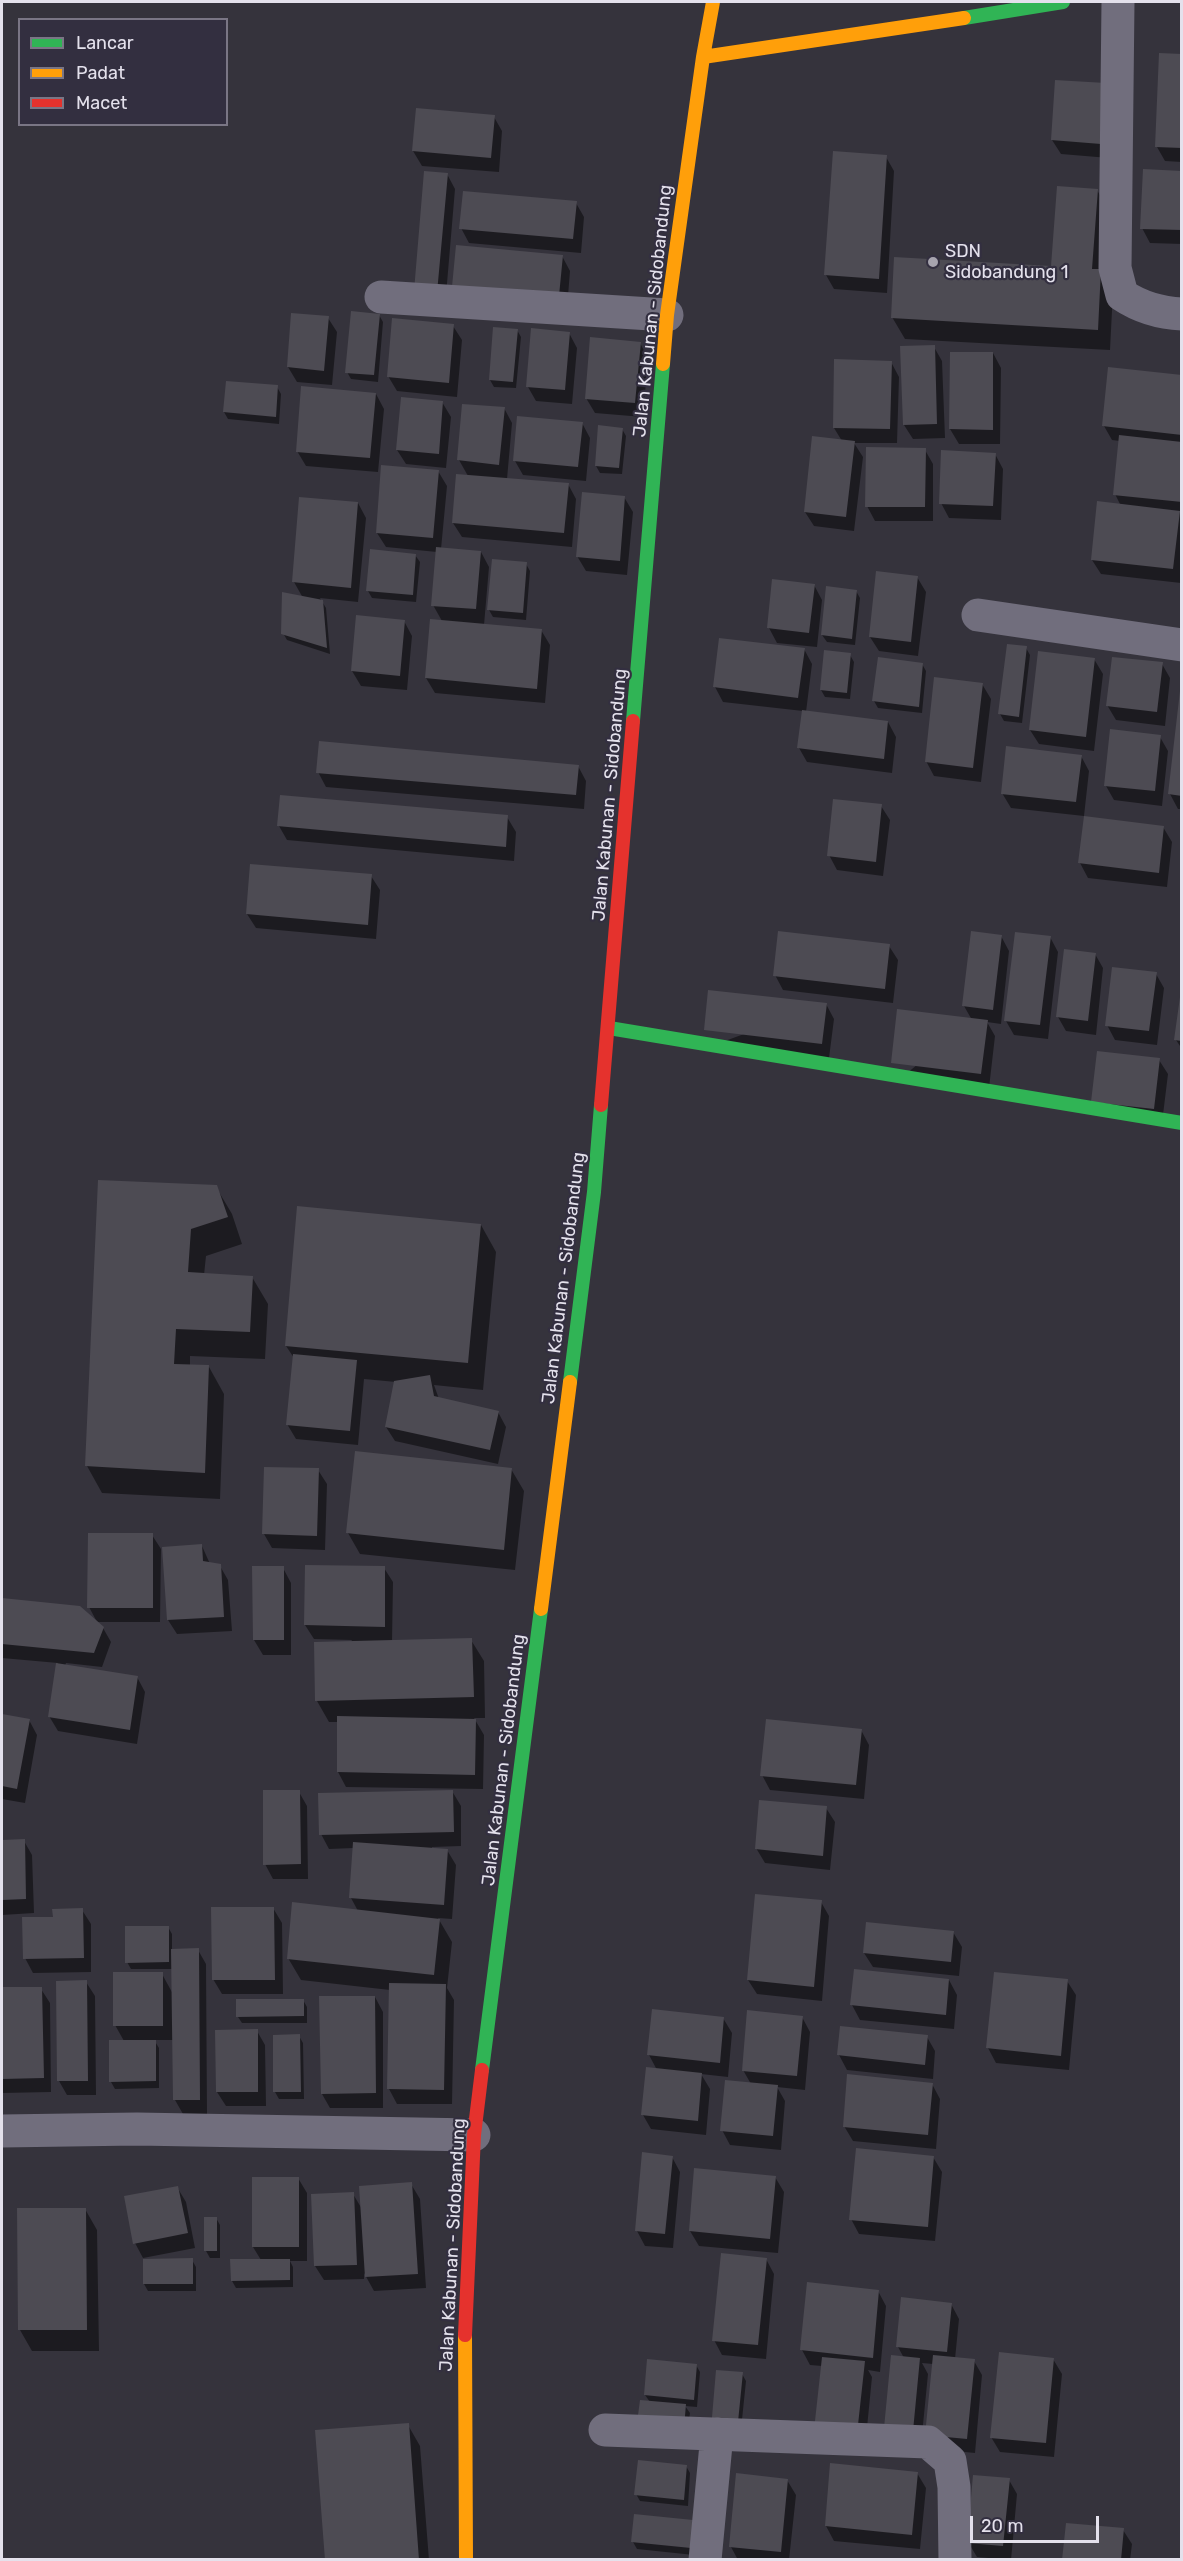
<!DOCTYPE html>
<style>
body{margin:0}
#map{position:relative;width:1183px;height:2561px;overflow:hidden;background:#35333c;font-family:Rubik,sans-serif}
canvas{display:block}
.frame{position:absolute;inset:0;border:3px solid #e4e1ec;pointer-events:none}
.legend{position:absolute;left:18px;top:18px;width:210px;height:108px;box-sizing:border-box;background:#332f40;border:2px solid #7a7685;margin:0;padding:8px 10px;list-style:none;font-size:18px;color:#e4e1ec}
.legend li{display:flex;align-items:center;gap:12px;height:30px}
.legend b{width:30px;border:2px solid #7a7685}
.scale{position:absolute;left:970px;top:2516px;width:129px;height:27px;box-sizing:border-box;border:3px solid #e4e1ec;border-top:0;padding-left:8px;font-size:18px;line-height:21px;white-space:nowrap;color:#e4e1ec;-webkit-text-stroke:4px #332f40;paint-order:stroke}
</style>
<div id="map">
<canvas width="1183" height="2561"></canvas>
<div class="frame"></div>
<ul class="legend">
<li><b style="height:8px;background:#30b455"></b>Lancar</li>
<li><b style="height:8px;background:#ff9f0a"></b>Padat</li>
<li><b style="height:8px;background:#e5322d"></b>Macet</li>
</ul>
<div class="scale">20 m</div>
</div>
<script>
const c = document.querySelector('canvas').getContext('2d');
c.lineJoin = 'round';
function fillPath(path, color) { c.fillStyle = color; c.fill(path, 'evenodd'); }
function stroke(path, color, width, dash) { c.strokeStyle = color; c.lineWidth = width; c.lineCap = dash ? 'butt' : 'round'; c.setLineDash(dash || []); c.stroke(path); }
function label(font, color, halo, rows, align = 'center') {
  c.font = font + ' Rubik,sans-serif'; c.lineWidth = 4.5; c.setLineDash([]); c.textBaseline = 'middle'; c.strokeStyle = halo; c.fillStyle = color; for (const [text, x, y, turn = 0] of rows) {
    c.save(); c.translate(x, y); c.rotate((+turn || 0) * Math.PI / 180); c.textAlign = isNaN(turn) ? turn : align; if (halo) c.strokeText(text, 0, 0); c.fillText(text, 0, 0); c.restore();
  }
}
fillPath(new Path2D(`
 M1182,56V162L1165,161L1157,147Z
 M1105,85L1109,158L1061,154L1052,140Z
 M494,117L502,131L499,172L422,166L413,151Z
 M886,157L894,171L887,293L834,289L826,275Z
 M1182,173V244L1150,243L1142,228Z
 M447,174L455,189L445,307L415,291Z
 M1097,190L1109,211L1113,291L1110,350L905,339L892,317L1053,267Z
 M576,203L584,217L581,253L469,243L461,228Z
 M562,256L570,271L566,321L461,311Z
 M379,315L383,322L378,382L351,379L347,372Z
 M328,318L337,332L332,385L297,382L288,367Z
 M453,326L462,340L457,397L397,391L388,376Z
 M517,330L521,337L516,388L494,387L490,380Z
 M569,333L577,348L572,404L536,401L528,387Z
 M640,343L648,358L643,417L595,413L586,398Z
 M934,347L942,361L945,438L913,439L904,425Z
 M993,353L1001,368L1000,444H959L950,429Z
 M891,362L899,377L897,443H854L863,457L854,531L814,526L805,512L842,441L834,428Z
 M1182,376L1181,583L1101,574L1092,560L1121,506L1115,494L1120,441L1112,440L1104,426Z
 M277,387L281,394L279,424L228,419L224,412Z
 M376,394L384,409L378,472L306,466L297,451Z
 M442,402L451,417L446,468L406,464L397,450Z
 M504,408L512,423L507,479L568,484L576,499L572,547L462,537L453,523L468,476L459,460Z
 M582,423L590,438L586,481L523,475L515,461Z
 M622,429L626,436L622,474L600,473L596,466Z
 M925,450L933,464V521H875L867,506Z
 M995,454L1003,469L1001,520L949,518L941,503Z
 M438,471L447,486L441,549L481,552L489,567L484,625L541,630L550,645L545,703L435,693L426,678L431,620L442,621L433,605L437,552L386,547L377,533Z
 M624,497L633,512L627,575L586,571L577,556Z
 M358,503L366,518L358,602L320,598L326,608L330,654L287,640L283,633L303,598L294,582Z
 M415,555L420,562L416,602L372,598L368,591Z
 M526,564L530,571L526,620L493,617L489,610Z
 M917,577L926,592L918,656L879,651L870,637Z
 M814,585L822,600L817,647L777,643L769,628Z
 M856,591L860,598L855,645L827,642L822,635Z
 M404,621L412,636L407,690L361,686L352,671Z
 M1026,648L1030,655L1022,723L1004,721L1000,714Z
 M804,649L812,664L806,712L888,722L896,737L892,773L807,762L799,748L803,711L723,702L715,687Z
 M850,655L854,662L850,699L825,697L821,690Z
 M1094,659L1103,674L1094,751L1039,744L1030,730Z
 M922,664L926,671L922,713L878,708L874,701Z
 M1162,664L1170,678L1165,726L1116,720L1107,705Z
 M982,684L991,699L981,782L934,776L926,761Z
 M1182,691V809H1178L1170,794Z
 M1160,737L1168,751L1162,806L1114,800L1106,786Z
 M1081,756L1089,771L1084,816L1011,808L1002,793Z
 M578,766L586,781L584,809L326,787L318,772Z
 M881,806L890,820L883,876L837,870L829,855Z
 M507,817L516,832L514,861L287,840L279,826Z
 M1163,827L1172,842L1167,887L1088,878L1080,863Z
 M371,876L380,890L376,939L256,928L247,914Z
 M1001,936L1009,951L1001,1024L987,1022L995,1036L989,1088L901,1078L972,1020L964,1006Z
 M1050,937L1058,952L1048,1039L1014,1035L1006,1021Z
 M889,946L898,960L893,1003L783,990L775,975Z
 M1095,954L1103,968L1096,1035L1066,1031L1058,1017Z
 M1156,974L1164,988L1157,1045L1115,1040L1107,1025Z
 M1182,999V1049L1176,1040Z
 M826,1004L834,1019L829,1058L714,1045Z
 M1159,1060L1168,1074L1162,1123L1093,1102Z
 M99,1181L216,1187L232,1214L242,1244L206,1256L204,1275L252,1277L268,1304L265,1359L190,1356V1366L209,1367L224,1394L220,1499L102,1493L87,1466Z
 M481,1225L496,1252L483,1390L434,1385L439,1399L498,1412L506,1427L498,1464L395,1441L386,1427L396,1382L364,1379L358,1445L296,1439L287,1424L294,1358L286,1346Z
 M511,1469L524,1491L515,1570L360,1554L348,1533Z
 M318,1470L327,1484L325,1550L272,1548L264,1534Z
 M152,1535L161,1549L160,1622H97L89,1607Z
 M202,1546L210,1564L220,1566L228,1580L232,1631L177,1634L168,1620Z
 M283,1568L291,1583V1655H263L254,1640Z
 M384,1568L393,1582L392,1642L471,1640L484,1661L485,1718H474L484,1735L483,1789L346,1787L338,1772V1722H329L317,1701L352,1640L314,1639L305,1625Z
 M2,1600L80,1607L103,1628L111,1642L102,1667L66,1663L65,1666L137,1677L145,1692L137,1744L58,1731L49,1716L58,1663L2,1658Z
 M2,1715L29,1720L37,1735L25,1803L2,1799Z
 M861,1730L869,1745L864,1799L770,1790L762,1775Z
 M452,1791L461,1806V1846L432,1847V1849L447,1850L456,1865L452,1919L438,1918L452,1942L447,1988L454,2000L452,2104H397L389,2089L390,1990L301,1980L288,1958L358,1911L351,1898L354,1848L329,1849L321,1834Z
 M299,1792L307,1806L308,1879H273L265,1864Z
 M826,1808L835,1822L830,1870L765,1863L756,1848Z
 M2,1841H24L32,1855L34,1913L2,1915Z
 M821,1902L829,1916L822,2001L757,1994L748,1980Z
 M273,1908L282,1923L283,1994H222L213,1979Z
 M82,1910L91,1924V1972L33,1973L25,1958L54,1918Z
 M168,1927L172,1934V1950H198L206,1964L207,2114H183L175,2100L174,2040H154L159,2048V2088L115,2089L111,2082L124,2041L115,2025L162,1974L173,1994V1969H131L127,1962Z
 M953,1932L962,1947L959,1976L873,1967L864,1953Z
 M949,1980L957,1995L954,2029L860,2020L852,2005Z
 M1067,1981L1076,1995L1069,2070L996,2063L988,2048Z
 M86,1982L95,1996L96,2095H67L59,2081Z
 M2,1989H41L50,2003L51,2092L2,2093Z
 M375,1997L383,2012V2108H330L322,2094Z
 M303,2000L307,2007V2023H242L238,2017Z
 M802,2017L810,2032L805,2090L777,2087L785,2101L781,2150L730,2145L722,2130L751,2084L743,2070Z
 M723,2018L732,2033L728,2077L701,2074L710,2089L706,2135L651,2129L643,2115L657,2070L649,2055Z
 M257,2031L265,2045L266,2106H226L217,2092Z
 M299,2036L303,2043L304,2099H279L275,2092Z
 M927,2037L935,2051L933,2079L847,2070L839,2055Z
 M932,2084L940,2099L936,2149L853,2141L844,2126Z
 M672,2157L680,2172L673,2248L645,2246L637,2231Z
 M933,2157L942,2172L935,2241L859,2234L851,2219Z
 M775,2177L784,2192L778,2253L699,2246L690,2231Z
 M298,2178L307,2193V2261H290L293,2267V2287L236,2288L232,2281L261,2260L253,2247Z
 M411,2184L420,2199L426,2288L374,2291L364,2273V2279L324,2280L315,2266L353,2194L362,2209Z
 M177,2187L186,2202L195,2248L143,2258L135,2243Z
 M19,2209H85L97,2230L99,2351H32L20,2330Z
 M216,2218L220,2225V2258H210L206,2251Z
 M2,2231L3,2282H2Z
 M766,2259L774,2274L766,2359L722,2355L714,2340Z
 M192,2260L196,2267V2291H148L144,2284Z
 M878,2291L886,2306L880,2372L868,2370L872,2377L865,2448L822,2366L810,2365L802,2350Z
 M951,2304L959,2319L955,2359L974,2361L982,2375L975,2453L935,2449L933,2364L922,2363L928,2374L921,2445L894,2443L904,2358L898,2347Z
 M1053,2359L1062,2374L1054,2457L1000,2452L991,2437Z
 M696,2365L700,2372L697,2407L685,2406L690,2413L687,2434L650,2402L645,2395Z
 M718,2372L742,2374L746,2381L740,2439Z
 M408,2425L420,2446L429,2560H326Z
 M686,2466L690,2473L688,2506L640,2501L636,2494Z
 M917,2473L926,2488L920,2549L834,2541L826,2526Z
 M787,2480L796,2495L789,2560H738L731,2547Z
 M1009,2480L1017,2494L1011,2560L977,2557L968,2542Z
 M692,2521L694,2555L637,2549L633,2542Z
 M1123,2530L1132,2544L1130,2560H1064Z`), '#0007');
fillPath(new Path2D(`
 M1159,53L1182,54V148L1155,147Z
 M1055,80L1106,83L1101,144L1051,140Z
 M416,108L495,115L491,158L412,151Z
 M833,151L887,155L879,279L824,275Z
 M1143,169L1182,171V230L1140,229Z
 M424,171L448,173L437,293L414,291Z
 M1057,186L1098,189L1092,269H1101L1098,330L891,318L894,257L1051,266Z
 M463,191L577,201L573,239L459,229Z
 M456,245L563,255L558,306L451,297Z
 M351,311L380,314L374,375L345,373Z
 M291,313L329,316L324,371L287,367Z
 M392,318L454,324L449,383L387,377Z
 M493,327L518,329L513,382L489,380Z
 M531,328L570,332L565,390L526,387Z
 M590,337L641,342L635,403L585,399Z
 M935,345L937,424L903,425L900,346Z
 M950,352H993V430L949,429Z
 M834,359L892,361L890,429L833,428Z
 M1108,367L1182,375V435L1102,426Z
 M226,381L278,385L276,417L223,412Z
 M301,386L376,393L370,458L296,452Z
 M401,397L443,401L439,454L396,450Z
 M462,404L505,407L499,465L457,460Z
 M517,416L583,422L578,467L513,461Z
 M598,425L623,428L619,468L595,466Z
 M1119,435L1182,442V502L1113,495Z
 M812,436L855,441L846,517L804,512Z
 M866,447L926,448L925,507H865Z
 M941,450L996,453L993,506L939,504Z
 M381,465L439,470L433,538L376,533Z
 M456,474L569,483L564,533L452,523Z
 M582,492L625,496L620,561L576,557Z
 M299,497L358,502L351,588L292,582Z
 M1097,501L1180,511L1173,569L1091,560Z
 M436,547L481,551L476,609L431,606Z
 M370,549L416,554L413,595L366,591Z
 M492,559L527,562L523,613L487,610Z
 M876,571L918,576L911,642L869,637Z
 M772,579L815,584L809,633L767,628Z
 M826,586L857,590L852,639L821,635Z
 M282,592L323,600L327,648L281,634Z
 M356,615L405,620L400,676L351,671Z
 M430,619L542,629L537,689L425,678Z
 M719,638L805,648L798,698L713,687Z
 M1007,644L1027,646L1019,717L998,714Z
 M824,650L851,653L847,693L820,690Z
 M1038,651L1095,658L1086,737L1029,730Z
 M878,657L923,663L919,707L872,701Z
 M1112,657L1163,662L1157,712L1106,706Z
 M934,677L983,683L973,768L925,762Z
 M1180,691H1182V796L1168,794Z
 M802,710L888,721L884,759L797,748Z
 M1110,729L1161,735L1155,791L1104,786Z
 M319,741L579,765L576,795L316,773Z
 M1006,746L1082,755L1076,802L1001,794Z
 M280,795L508,815L506,847L277,826Z
 M833,799L882,804L876,862L827,856Z
 M1084,816L1164,826L1159,873L1078,863Z
 M250,864L372,874L368,925L246,914Z
 M778,931L890,944L885,989L773,976Z
 M971,931L1002,935L993,1010L962,1006Z
 M1015,932L1051,936L1040,1025L1004,1021Z
 M1064,949L1096,953L1088,1021L1056,1017Z
 M1112,967L1157,972L1149,1031L1105,1026Z
 M708,990L827,1003L822,1044L704,1030Z
 M1180,997H1182V1041L1174,1040Z
 M897,1009L988,1020L981,1074L891,1063Z
 M1097,1051L1160,1058L1154,1109L1091,1102Z
 M98,1180L217,1185L228,1217L191,1229L188,1272L253,1276L250,1332L176,1329L174,1364L209,1365L205,1473L85,1466Z
 M297,1206L481,1224L468,1363L285,1346Z
 M293,1354L357,1360L350,1431L286,1425Z
 M430,1375L434,1396L499,1411L490,1450L385,1427L394,1381Z
 M355,1451L512,1468L504,1550L346,1533Z
 M264,1467L319,1468L317,1536L262,1534Z
 M88,1533H153V1608H87Z
 M202,1544L203,1561L221,1564L224,1617L167,1620L162,1547Z
 M305,1565L385,1566V1627L304,1625Z
 M252,1566H284V1640H253Z
 M2,1598L80,1606L104,1627L94,1653L2,1644Z
 M472,1638L474,1697L315,1701L314,1642Z
 M56,1663L138,1676L130,1730L48,1717Z
 M2,1714L30,1719L17,1789L2,1786Z
 M337,1716L476,1719L475,1775L337,1772Z
 M766,1719L862,1729L856,1785L760,1776Z
 M263,1790H300L301,1864L263,1865Z
 M453,1790L454,1832L319,1835L318,1793Z
 M759,1800L827,1806L823,1856L755,1849Z
 M25,1839L26,1899L2,1900V1840Z
 M353,1842L448,1849L444,1905L349,1898Z
 M755,1894L822,1900L814,1987L747,1980Z
 M292,1902L440,1919L434,1975L287,1959Z
 M211,1907H274L275,1980H212Z
 M83,1908L84,1958L23,1959L22,1917H53L52,1909Z
 M866,1922L954,1931L951,1962L863,1953Z
 M125,1926H169V1962L125,1963Z
 M199,1948L200,2100H173L171,1949Z
 M854,1969L949,1979L946,2015L850,2005Z
 M113,1972H163V2026H113Z
 M994,1972L1068,1979L1061,2056L986,2048Z
 M87,1980L88,2081H57L56,1981Z
 M389,1983L446,1984L444,2090L387,2089Z
 M2,1987H42L44,2078L2,2079Z
 M319,1996H375L376,2093L321,2094Z
 M236,1999H304V2016L236,2017Z
 M652,2009L724,2017L720,2063L647,2055Z
 M747,2010L803,2016L797,2076L742,2071Z
 M840,2026L928,2035L925,2065L837,2055Z
 M258,2029V2092H216L215,2030Z
 M300,2034L301,2092H273V2035Z
 M109,2040H156V2081L109,2082Z
 M646,2067L702,2073L698,2121L641,2115Z
 M847,2074L933,2083L928,2135L843,2127Z
 M725,2080L778,2085L773,2136L720,2131Z
 M856,2148L934,2156L928,2227L849,2220Z
 M642,2152L673,2156L665,2234L635,2231Z
 M694,2168L776,2176L770,2239L689,2231Z
 M252,2177H299V2247H252Z
 M412,2182L418,2274L365,2277L359,2186Z
 M178,2186L188,2233L133,2244L124,2196Z
 M354,2192L357,2265L314,2266L311,2194Z
 M17,2208H86L87,2330H18Z
 M204,2217H217V2251H204Z
 M721,2253L767,2258L758,2345L712,2341Z
 M193,2258V2284H143V2259Z
 M230,2259H290V2280L231,2281Z
 M807,2282L879,2290L873,2358L800,2350Z
 M901,2297L952,2303L947,2352L896,2347Z
 M999,2352L1054,2358L1046,2443L990,2438Z
 M891,2355L920,2358L913,2431L884,2428Z
 M933,2355L975,2359L967,2439L925,2435Z
 M822,2357L865,2361L857,2434L814,2430Z
 M647,2359L697,2364L694,2400L644,2395Z
 M716,2370L743,2372L737,2432L711,2429Z
 M640,2400L686,2404L684,2428L637,2423Z
 M409,2423L419,2560H325L315,2430Z
 M638,2460L687,2465L684,2500L634,2495Z
 M830,2463L918,2472L912,2535L825,2526Z
 M736,2473L788,2479L781,2552L729,2547Z
 M973,2475L1010,2478L1003,2546L967,2543Z
 M634,2514L693,2520L691,2548L631,2542Z
 M1066,2523L1124,2528L1121,2560H1062Z`), '#4d4b53');
stroke(new Path2D(`
 M1118,2L1115,268L1122,295C1140,307 1159,313 1182,314
 M381,297L667,315
 M978,615L1182,645
 M2,2131L137,2129L474,2135
 M605,2430L928,2442L950,2461L954,2487L955,2560
 M705,2560L717,2434`), '#716e7d', 33);
stroke(new Path2D(`
 M964,18L1063,2
 M633,721L663,364
 M609,1028L1182,1123
 M570,1382L594,1192L601,1105
 M482,2070L541,1609`), '#30b455', 14);
stroke(new Path2D(`
 M703,57L964,18
 M663,364L667,315L703,57L713,2
 M541,1609L570,1382
 M465,2335L466,2560`), '#ff9f0a', 14);
stroke(new Path2D(`
 M601,1105L633,721
 M465,2335L474,2135L482,2070`), '#e5322d', 14);
for (const [x, y, r, color] of [
 [933,262,6,"#a7a4ae"]
]) { const dot = new Path2D(); dot.arc(x, y, r, 0, 2 * Math.PI); c.fillStyle = color; c.fill(dot); stroke(dot, '#332f40', 2); }
label('18px', '#e4e1ec', '#332f40', [
 ["SDN",945,252],
 ["Sidobandung 1",945,273]
], 'left');
label('18px', '#e4e1ec', '#332f40', [
 ["Jalan Kabunan - Sidobandung",653,311,-84],
 ["Jalan Kabunan - Sidobandung",610,795,-85],
 ["Jalan Kabunan - Sidobandung",564,1278,-83],
 ["Jalan Kabunan - Sidobandung",504,1760,-83],
 ["Jalan Kabunan - Sidobandung",453,2245,-87]
]);
</script>
